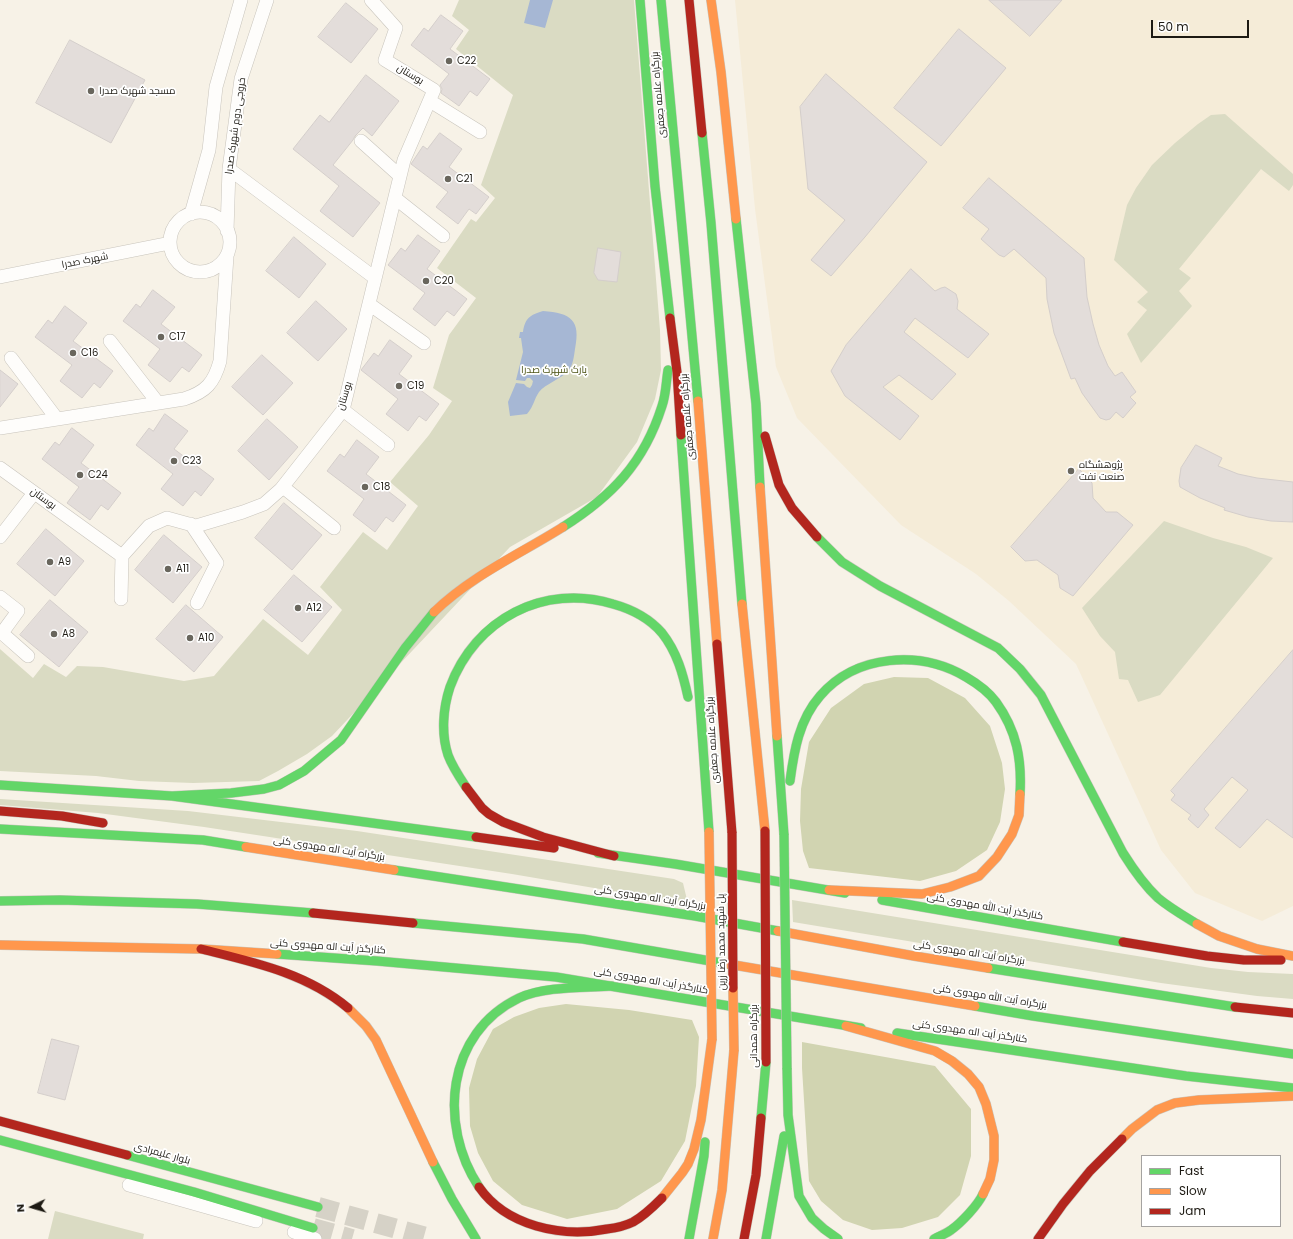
<!DOCTYPE html>
<meta charset="utf-8">
<style>
body{margin:0}
#map{position:relative;width:1293px;height:1239px;overflow:hidden;background:#f7f2e7;font-family:Poppins,sans-serif}
canvas{display:block}
.legend{position:absolute;left:1141px;top:1155px;width:140px;height:72px;box-sizing:border-box;background:#fff;border:1px solid #a5a3a1;margin:0;padding:5px 7px;list-style:none;font-size:12px;color:#1d1a13}
.legend li{display:flex;align-items:center;gap:8px;height:20px}
.legend b{width:20px;border:1px solid #a5a3a1}
.north{position:absolute;left:12px;top:1187px;width:40px;height:40px;-webkit-text-stroke:3px #fff;paint-order:stroke;rotate:265deg;font-size:11px;font-weight:700;line-height:16px;text-align:center;color:#1d1a13}
.north::after{content:'';display:block;margin:auto;width:14px;height:18px;background:#1d1a13;clip-path:polygon(50% 0,100% 100%,50% 72%,0 100%)}
.scale{position:absolute;left:1151px;top:20px;width:98px;height:18px;box-sizing:border-box;border:2px solid #1d1a13;border-top:0;padding-left:5px;font-size:12px;line-height:14px;white-space:nowrap;color:#1d1a13;-webkit-text-stroke:3px #fff;paint-order:stroke}
</style>
<div id="map">
<canvas width="1293" height="1239"></canvas>
<ul class="legend">
<li><b style="height:5px;background:#63d668"></b>Fast</li>
<li><b style="height:5px;background:#ff974d"></b>Slow</li>
<li><b style="height:5px;background:#b3261e"></b>Jam</li>
</ul>
<div class="north">N</div>
<div class="scale">50 m</div>
</div>
<script>
const c = document.querySelector('canvas').getContext('2d');
c.lineJoin = 'round';
function fillPath(path, color) { c.fillStyle = color; c.fill(path, 'evenodd'); }
function stroke(path, color, width, dash) { c.strokeStyle = color; c.lineWidth = width; c.lineCap = dash ? 'butt' : 'round'; c.setLineDash(dash || []); c.stroke(path); }
function label(font, color, halo, rows, align = 'center') {
  c.font = font + ' Poppins,Cairo,sans-serif'; c.lineWidth = 3.5; c.setLineDash([]); c.textBaseline = 'middle'; c.strokeStyle = halo; c.fillStyle = color; for (const [text, x, y, turn = 0] of rows) {
    c.save(); c.translate(x, y); c.rotate((+turn || 0) * Math.PI / 180); c.textAlign = isNaN(turn) ? turn : align; if (halo) c.strokeText(text, 0, 0); c.fillText(text, 0, 0); c.restore();
  }
}
fillPath(new Path2D(`
 M735,0H1293V906L1262,921L1195,893L1161,850L1076,664L1009,601L976,574L901,525L797,418L776,367L755,209Z`), '#f5ecd8');
fillPath(new Path2D(`
 M459,0H634L660,330L661,370L655,399L637,442L597,497L510,547L332,736L307,754L278,771L259,781L193,783L139,781L96,776L0,771V649L33,678L44,664L66,677L77,666L103,667L184,681L214,676L263,619L308,655L342,610L320,587L363,532L387,550L418,506L390,482L429,435L452,401L433,388L449,335L476,298L437,268L471,219L476,222L495,198L481,185L513,95L456,49L469,30L452,16Z
 M1225,114L1293,174V185L1289,191L1261,169L1179,269L1191,278L1179,291L1192,306L1141,363L1127,334L1147,310L1137,302L1148,292L1114,260L1127,205L1136,188L1152,165L1175,143L1198,124L1211,115Z
 M1164,521L1213,538L1246,547L1273,558L1160,695L1138,702L1128,680L1119,679L1115,652L1100,636L1082,608Z
 M0,799L188,811L357,831L674,879L683,883L688,904L512,874L204,827L98,813L0,805Z
 M792,900L1211,968L1248,972L1293,974V999L1257,996L1161,983L793,922Z
 M55,1211L144,1234L143,1239H48Z`), '#dadbc3');
fillPath(new Path2D(`
 M894,677L928,678L965,698L990,726L1002,763L1005,789L1000,822L987,850L956,871L920,881L809,868L803,851L800,821L801,789L809,742L831,708L864,684Z
 M566,1004L629,1010L692,1020L699,1037L696,1086L685,1141L661,1181L617,1209L567,1219L522,1205L493,1181L478,1153L470,1126L469,1088L477,1059L493,1029L514,1017L539,1008Z
 M802,1042L935,1066L971,1109V1156L960,1195L938,1217L902,1228L872,1230L843,1220L821,1201L809,1181L802,1068Z`), '#d1d4b1');
fillPath(new Path2D(`
 M530,0H553L545,28L524,23Z
 M543,311C571,313 581,320 575,349C574,356 573,365 569,370C563,378 545,384 539,392C534,399 534,406 527,414L510,416L508,402L516,383L524,384L527,387L530,388L532,385L533,381L530,378H527L525,381L516,380L523,352L521,338H519L520,332H523C525,318 530,315 543,311Z`), '#a6b7d4');
const building = new Path2D(`
 M989,0H1062L1030,36Z
 M346,3L378,29L351,63L318,37Z
 M441,15L463,31L450,49L490,79L477,96L470,91L459,106L441,93L442,89L440,85L449,74L411,45L424,28L428,31Z
 M959,29L1006,68L941,146L894,108Z
 M70,40L145,80L111,143L36,103Z
 M826,74L927,162L865,237L831,276L811,260L845,220L808,189L800,107Z
 M366,75L399,101L372,136L363,128L355,136L353,140L333,165L380,203L353,237L320,211L339,186L293,149L320,115L329,122Z
 M440,133L462,149L449,167L489,197L476,214L469,209L458,224L436,207L448,192L411,164L423,146L427,149Z
 M989,178L1084,258L1087,297L1093,324L1099,345L1108,366L1115,376L1122,372L1136,392L1130,397L1136,403L1123,418L1116,412L1110,419L1106,420L1100,418L1082,393L1075,378L1071,379L1054,333L1047,299L1046,278L1014,249L1004,257L999,255L981,239L989,229L963,208Z
 M418,235L440,251L427,269L467,299L454,316L447,311L435,326L413,309L425,293L388,265L401,248L405,251Z
 M294,237L326,264L299,298L266,271Z
 M598,248L621,252L617,282L598,280L594,273Z
 M911,269L935,291L941,288L945,287L956,294L958,301L957,309L989,334L968,358L915,318L904,332L956,374L932,400L899,375L883,387L919,416L900,440L845,396L831,371L846,345Z
 M153,290L175,307L161,324L202,355L189,372L182,367L170,382L148,365L160,349L123,321L136,304L140,307Z
 M316,301L347,329L318,361L287,333Z
 M65,306L87,323L73,341L113,371L100,388L94,383L82,398L60,381L72,365L35,337L48,320L52,323Z
 M390,340L412,356L399,374L439,404L426,421L419,416L408,431L386,414L398,399L361,370L374,353L378,356Z
 M262,355L293,383L263,415L232,387Z
 M0,370L18,384L0,407Z
 M165,414L188,431L174,449L214,479L201,496L195,491L183,506L161,489L173,474L136,445L149,428L153,431Z
 M267,419L298,447L269,480L238,451Z
 M72,428L94,445L81,463L121,493L108,510L101,505L90,520L67,503L79,487L42,459L55,442L59,445Z
 M357,440L379,457L366,474L406,505L393,522L386,517L375,532L353,515L364,499L327,471L340,454L344,457Z
 M1196,445L1222,458L1218,466L1238,474L1257,478L1293,482V522L1271,521L1248,517L1224,510L1225,508L1200,498L1180,487L1179,481L1181,468Z
 M1079,469L1092,483L1093,498L1106,512H1117L1133,525L1073,596L1060,588L1058,575L1037,560L1025,561L1011,547Z
 M284,503L322,535L292,570L255,538Z
 M46,529L84,561L55,596L17,564Z
 M164,535L202,567L173,603L135,570Z
 M294,575L332,607L302,642L264,610Z
 M50,600L88,632L59,667L20,635Z
 M186,605L223,637L194,672L156,639Z
 M1293,650V838L1267,819L1240,848L1215,828L1248,790L1232,777L1204,809L1209,815L1198,828L1188,819L1191,815L1171,800L1175,795L1171,791Z
 M52,1039L79,1046L65,1100L38,1093Z`);
fillPath(building, '#e3ddda');
stroke(building, '#d4cecb', 1);
stroke(new Path2D(`
 M318,1207L433,1239
 M313,1228L352,1239`), '#d6d2c7', 20, [20, 10]);
const street = new Path2D(`
 M430,101L480,132
 M361,141L400,176
 M229,169L375,278
 M395,198L443,236
 M170 242a30 30 0 1 1 60 0a30 30 0 1 1-60 0Z
 M191,214L209,150L216,87L241,0
 M227,231L229,169L241,79L267,0
 M0,277L170,243
 M369,304L424,343
 M110,341L158,403
 M11,358L57,419
 M343,410L388,445
 M0,428L184,399C206,392 214,383 220,361L227,256
 M0,468L122,556L149,526L167,518L196,526L243,512L264,504L281,489L343,410L404,160L434,90L385,60L396,28L371,0
 M283,487L334,528
 M191,524L217,563L197,603
 M0,537L34,493
 M0,597L18,611L2,633L28,656
 M121,599L122,556
 M129,1185L256,1221
 M294,1232L315,1239`);
const fast = new Path2D(`
 M640,0L655,186L670,318
 M661,0L698,401
 M702,133L711,223L742,604
 M736,219L756,404L760,487
 M681,435L709,832
 M563,527C612,496 644,463 662,406C666,395 666,382 668,370
 M817,537L842,562L880,586L998,648L1020,669L1041,695L1123,853C1133,869 1144,885 1158,898C1170,908 1184,916 1197,924
 M777,736L784,835
 M790,781C794,751 799,720 820,696C856,654 920,650 966,677C978,684 988,691 996,702C1017,731 1022,760 1020,794
 M0,785L172,796L476,837
 M466,787C460,778 452,766 448,755C441,734 443,708 450,687C475,619 544,583 613,604C631,609 650,619 662,633C677,652 683,674 688,697
 M172,796L231,793L264,789L279,785L304,771L341,740L405,648L434,612
 M0,829L203,840L246,847
 M598,853L675,864L845,893
 M394,870L695,916L778,931
 M882,900L1123,942
 M0,901L60,900L197,904L313,913
 M413,923L583,939L728,964
 M277,954L377,961L556,977L861,1028
 M988,968L1235,1007
 M975,1006L1033,1016L1293,1054
 M897,1033L1186,1076L1293,1088
 M787,1068L788,1115L799,1196L812,1218L824,1229L838,1239
 M761,1118L766,1062
 M0,1140L194,1192L313,1228
 M127,1155L318,1207
 M433,1162L452,1199L476,1239
 M479,1187C438,1125 446,1033 519,998C545,986 583,988 612,986
 M689,1239L704,1156L705,1142
 M766,1239L784,1136
 M934,1239C939,1236 946,1234 951,1230C961,1223 978,1205 983,1194`);
const slow = new Path2D(`
 M711,0L721,72L736,219
 M698,401L717,644
 M760,487L777,736
 M742,604L765,831
 M434,612C471,576 520,554 563,527
 M246,847L394,870
 M829,890L922,894L950,887L979,876L997,857L1012,834L1019,815L1020,794
 M1197,924L1219,936L1257,949L1293,956
 M778,931L914,956L988,968
 M0,945L201,949L277,954
 M728,964L975,1006
 M348,1008L366,1026L376,1040L433,1162
 M846,1026L935,1051L952,1061L968,1074L979,1087L986,1104L994,1136V1160L990,1179L983,1194
 M1122,1139L1132,1129L1157,1110L1175,1103L1199,1100L1293,1096
 M662,1198L682,1173L688,1164L694,1149L701,1120L712,1039
 M713,1239L722,1190L734,1050`);
const jam = new Path2D(`
 M689,0L702,133
 M670,318L677,372L681,435
 M765,436L779,485L792,508L817,537
 M717,644L732,833
 M466,787L482,808L489,814L503,822L543,837L614,856
 M0,811L62,816L103,823
 M476,837L554,848
 M313,913L413,923
 M1123,942L1207,956L1244,960H1281
 M201,949C253,962 306,973 348,1008
 M1235,1007L1293,1013
 M0,1121L127,1155
 M479,1187C506,1226 562,1238 607,1229C615,1228 625,1226 633,1222C644,1216 653,1207 662,1198
 M744,1239L756,1175L761,1118
 M1038,1239L1063,1204L1090,1171L1122,1139`);
stroke(street, '#c8c4bc', 14);
stroke(fast, '#c8c4bc', 10);
stroke(slow, '#c8c4bc', 10);
stroke(jam, '#c8c4bc', 10);
stroke(street, '#fefdfb', 13);
stroke(fast, '#63d668', 9);
stroke(slow, '#ff974d', 9);
stroke(jam, '#b3261e', 9);
const fastBridge = new Path2D(`
 M784,835L787,1068`);
const slowBridge = new Path2D(`
 M709,832L712,1039
 M733,988L734,1050`);
const jamBridge = new Path2D(`
 M765,831L766,1062
 M732,833L733,988`);
stroke(fastBridge, '#c8c4bc', 10, []);
stroke(slowBridge, '#c8c4bc', 10, []);
stroke(jamBridge, '#c8c4bc', 10, []);
stroke(fastBridge, '#63d668', 9);
stroke(slowBridge, '#ff974d', 9);
stroke(jamBridge, '#b3261e', 9);
for (const [x, y, r, color] of [
 [449,61,4,"#69665d"],
 [91,91,4,"#69665d"],
 [448,179,4,"#69665d"],
 [426,281,4,"#69665d"],
 [161,337,4,"#69665d"],
 [73,353,4,"#69665d"],
 [399,386,4,"#69665d"],
 [174,461,4,"#69665d"],
 [1071,471,4,"#69665d"],
 [80,475,4,"#69665d"],
 [365,487,4,"#69665d"],
 [50,562,4,"#69665d"],
 [168,569,4,"#69665d"],
 [298,608,4,"#69665d"],
 [54,634,4,"#69665d"],
 [190,638,4,"#69665d"]
]) { const dot = new Path2D(); dot.arc(x, y, r, 0, 2 * Math.PI); c.fillStyle = color; c.fill(dot); stroke(dot, '#fff', 1.5); }
label('10px', '#1d1a13', '#fff', [
 ["C22",457,61],
 ["مسجد شهرک صدرا",99,91],
 ["C21",456,179],
 ["C20",434,281],
 ["C17",169,337],
 ["C16",81,353],
 ["C19",407,386],
 ["C23",182,461],
 ["پژوهشگاه",1079,465],
 ["صنعت نفت",1079,477],
 ["C24",88,475],
 ["C18",373,487],
 ["A9",58,562],
 ["A11",176,569],
 ["A12",306,608],
 ["A8",62,634],
 ["A10",198,638]
], 'left');
label('10px', '#1d1a13', '#fff', [
 ["بوستان",410,75,31],
 ["بزرگراه علامه جعفری",659,95,-95],
 ["خروجی دوم شهرک صدرا",236,126,-82],
 ["شهرک صدرا",85,261,-11],
 ["بوستان",345,396,-73],
 ["بزرگراه علامه جعفری",688,417,-95],
 ["بوستان",43,499,36],
 ["بزرگراه علامه جعفری",713,740,-94],
 ["بزرگراه آیت اله مهدوی کنی",329,849,9],
 ["بزرگراه آیت اله مهدوی کنی",650,898,9],
 ["کنارگذر آیت الله مهدوی کنی",985,907,10],
 ["پل شهید محمد رضا زرین",722,942,-91],
 ["کنارگذر آیت اله مهدوی کنی",328,947,4],
 ["بزرگراه آیت اله مهدوی کنی",969,953,9],
 ["کنارگذر آیت اله مهدوی کنی",651,981,10],
 ["بزرگراه آیت الله مهدوی کنی",990,997,9],
 ["کنارگذر آیت اله مهدوی کنی",970,1032,8],
 ["بزرگراه همدانی",754,1036,-90],
 ["بلوار علیمرادی",162,1154,15]
]);
label('10px', '#4c5315', '#fff', [
 ["پارک شهرک صدرا",554,370]
]);
</script>
